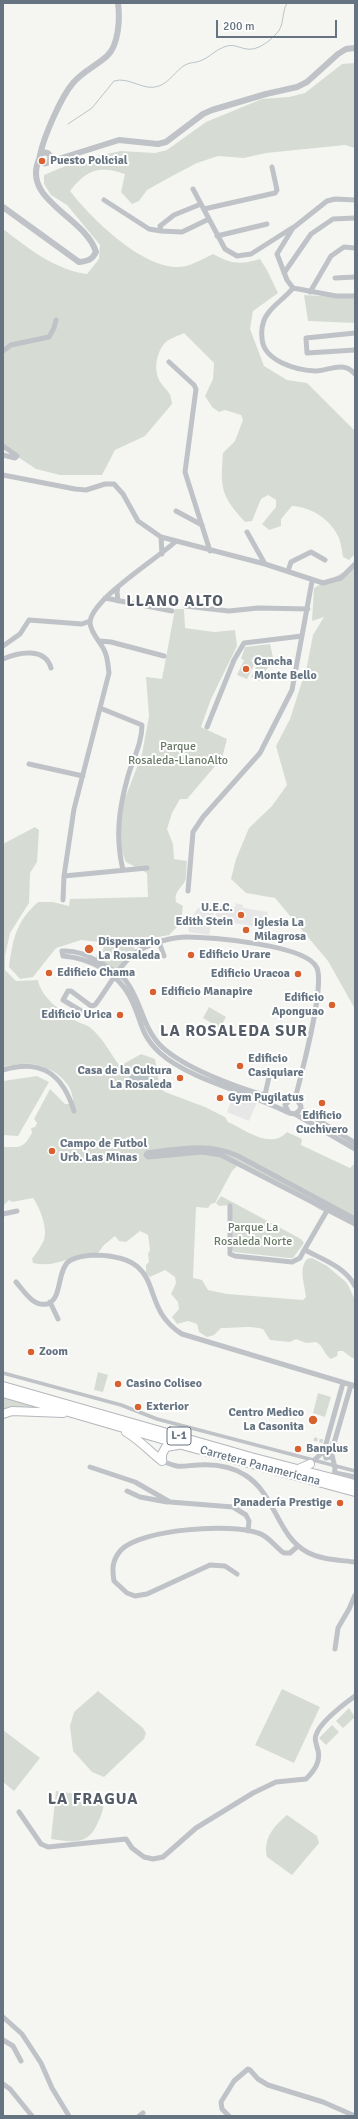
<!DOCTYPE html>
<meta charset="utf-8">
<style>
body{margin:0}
#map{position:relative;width:358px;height:2119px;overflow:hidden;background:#f5f6f2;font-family:Signika,sans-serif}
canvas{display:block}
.frame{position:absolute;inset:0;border:4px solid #667482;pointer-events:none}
.scale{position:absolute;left:216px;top:20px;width:121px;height:18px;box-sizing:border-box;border:2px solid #667482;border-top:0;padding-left:5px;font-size:12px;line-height:14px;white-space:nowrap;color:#667482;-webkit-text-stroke:3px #fff;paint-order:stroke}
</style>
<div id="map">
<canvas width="358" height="2119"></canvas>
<div class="frame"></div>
<div class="scale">200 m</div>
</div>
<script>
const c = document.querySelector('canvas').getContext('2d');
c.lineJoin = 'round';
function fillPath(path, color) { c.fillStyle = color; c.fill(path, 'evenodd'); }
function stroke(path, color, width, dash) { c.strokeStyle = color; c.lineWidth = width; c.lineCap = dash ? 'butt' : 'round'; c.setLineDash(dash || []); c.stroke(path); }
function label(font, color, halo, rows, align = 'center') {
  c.font = font + ' Signika,sans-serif'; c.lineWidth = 4; c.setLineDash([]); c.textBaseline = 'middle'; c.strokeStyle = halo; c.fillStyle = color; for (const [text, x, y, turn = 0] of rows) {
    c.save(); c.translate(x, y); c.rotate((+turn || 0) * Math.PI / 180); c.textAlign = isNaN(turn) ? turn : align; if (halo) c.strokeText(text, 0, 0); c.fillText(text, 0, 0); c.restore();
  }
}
fillPath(new Path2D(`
 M207,903L215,908L209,935L189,932L188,924L197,909Z
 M236,903L243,905V908L268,912L265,928L215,920L217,904L235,907Z
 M235,1091L258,1100L249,1121L227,1112Z`), '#e6e7e6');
fillPath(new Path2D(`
 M355,63V148L345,145L266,153L244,158L218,156L197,163L174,175L147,190L139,201L132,204L121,192L125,174C99,165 86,170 70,191C91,218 139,265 175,267C189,268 202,259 213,254C231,264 240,265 260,259L267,270L278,293L253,311L250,329L264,366L287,380L307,383L355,431V554L349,560L343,557C342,551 341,544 339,538C331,520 312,507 292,506L281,519V526L269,530L262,524L276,507V500L268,495L261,499L252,521L245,522C221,496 220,488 223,453L235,441L243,420L241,415L225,410L219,412L212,407L205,396L213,379L214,363L184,333C178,336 168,339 164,344C156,354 153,372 161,383C167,392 171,391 172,404L145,436L115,450L102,475H60L36,469L3,447V229C28,248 55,270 87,274L99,259L100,245L67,205L51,195L44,184V175L82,159L121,151L155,153L167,150L206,122L262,99L289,97L305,93L342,64Z
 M304,295L355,298V323L308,321Z
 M355,566V1009L328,961L275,898L246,893L231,879L236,859L249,828L272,806L287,785L276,746L290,719L307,666L313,635L324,617L312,621L314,588Z
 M175,609H184L185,628L214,632L235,630L237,646L211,699L201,727L227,739L222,758L187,799H180L172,813L167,829L173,844L174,859L187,861C186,866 187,876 185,881C181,889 174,891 176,902L183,906L181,923L169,935L153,938L135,947L133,940L121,937H106L100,942L81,940L56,948L33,977L20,979L9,967C13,938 16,922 38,902H53L69,906L70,899L148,897L147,873L126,862L122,852L120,832L124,801L142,754L149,716L146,677L162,679Z
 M270,644L274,662L263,661L269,665L260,681L251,677L259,661L250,660L255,663L247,679L237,675L244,660L241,659L245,647Z
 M35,827L39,830L37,862L30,873L29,903L10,933L5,956V970L16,981L38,980C41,998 63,1013 78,1022C82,1024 88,1025 92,1029C104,1040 110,1053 120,1066L141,1054L155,1059L160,1088L165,1092L205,1107L225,1117L228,1122C246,1130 270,1150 287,1132L302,1139L301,1145L350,1168L355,1163V1222L320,1210L299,1196L238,1165L232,1171L215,1203L211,1204L208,1208L196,1207L193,1278L202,1280L208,1290L227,1294L303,1300L306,1297C305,1285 298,1269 307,1259L312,1258L327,1266L346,1282L349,1287L355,1300V1358H352L343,1351H338L337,1356L331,1359C324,1355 324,1346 316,1342L306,1343L296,1339L290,1342L270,1340L263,1329C249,1325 236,1328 221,1328L214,1335L207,1337L199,1332L197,1324L188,1321L177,1324L172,1317L179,1309L178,1302L171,1294L176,1283L175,1277L165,1270L150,1277L146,1274V1265L149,1262L148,1254L150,1250L148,1235L140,1231L126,1242L119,1241L115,1236L104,1245L98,1253C75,1251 62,1269 33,1263L32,1259C36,1253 41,1247 44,1240C48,1228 40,1208 33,1198L12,1202L9,1200L3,1206V1147C21,1147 23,1149 32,1133L31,1128L35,1127L37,1123L34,1119L50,1089L65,1104H73C75,1083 52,1066 32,1064C22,1063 13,1065 3,1067V844Z
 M106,938L133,941L135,952L125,959L116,973L95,960L99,949L103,950Z
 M209,1007L226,1017L220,1028L203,1018Z
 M37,1076L49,1082L18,1136L3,1135V1081Z
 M221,1196L301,1239L304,1243L293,1258H289L234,1252L232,1249L229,1205L219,1206L216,1203Z
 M98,1372L108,1375L103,1392L94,1390Z
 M318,1393L331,1397L325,1417L313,1413Z
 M3,1395L59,1411H3Z
 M282,1689L320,1707L294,1763L255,1745Z
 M98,1691L143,1728L146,1733L144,1739L104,1777L92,1772L73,1751L70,1726L74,1712Z
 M349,1708L355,1717L343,1728L336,1721Z
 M332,1725L339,1732L326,1745L319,1738Z
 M3,1730L40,1758L14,1791L3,1782Z
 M56,1791L104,1798C104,1807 102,1814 98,1822C89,1846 72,1842 51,1839Z
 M287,1815L317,1836L319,1843L292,1875L267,1857C263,1838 274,1826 287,1815Z`), '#d6dcd4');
fillPath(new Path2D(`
 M129 1079a10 10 0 1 1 20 0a10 10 0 1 1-20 0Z`), '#b9c3c8');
stroke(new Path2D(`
 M68,124L92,108L114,81C129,76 144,92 159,86C170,82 175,71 185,65C190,62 195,63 200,61C209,58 215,50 224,47C233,43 239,48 247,49C257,51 270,41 276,34C285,26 281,13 287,3`), '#b9c3c8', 1);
stroke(new Path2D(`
 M314,1439L345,1447`), '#d1d6d6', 3.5, [3.5, 2]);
const primary = new Path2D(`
 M3,1386L251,1457L355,1484
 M3,1393L182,1445L355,1492
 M3,1414L12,1411L63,1413
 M126,1432C140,1440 150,1452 162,1461
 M162,1461V1454L166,1447L178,1445
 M296,1470L310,1464`);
stroke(primary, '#b4b8bc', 10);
stroke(new Path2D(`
 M3,1373L121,1405L157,1419L355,1471`), '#bfc2c6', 3.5);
stroke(new Path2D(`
 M193,189L225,249L237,256L251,254L292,228
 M104,200L149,229L161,231
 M355,200L335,199L327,201L293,228L277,254L287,280L293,288L336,296H355
 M201,204L174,215L160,226L161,231L182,232L209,219
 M204,209L275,193L277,190L272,167
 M217,236L267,224
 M284,273L311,234L333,219L355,218
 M335,278L355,277
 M293,288C286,297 276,303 269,312C263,319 261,329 262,338C263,361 296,370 315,371C329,371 343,360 355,374
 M310,292L331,256L344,247L355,248
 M355,333L306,338L307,353L355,350
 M3,351L11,345L49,337L54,328L56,320
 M169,362L194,385L196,389L185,472L210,551
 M3,446L17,456L15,458L3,455
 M3,475L75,489L86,490L105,484H114L123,494L138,521L161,537L265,564L323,583L341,578L355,564
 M176,511L202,525
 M247,532L265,564
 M161,537L162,554
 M288,571L291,562L311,552L325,560
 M118,587L117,592L118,601
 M105,598L172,611
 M185,606L229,611L258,608L308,609
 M100,641L111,642L164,656
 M3,646L20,634L29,620L82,624L90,621
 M3,659C19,652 45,647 51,668
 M100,708L142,725C142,743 133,759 128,776C119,808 115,837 123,870
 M207,727L234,660L244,643L302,636
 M29,764L83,776
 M64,876L147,868
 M188,891L193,832L203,817L260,753L292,690L312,581
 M63,900L64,876L74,809L109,673C108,666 108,659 105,652C101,642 91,634 90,623C90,600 158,558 175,542
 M159,942L164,956
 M88,1015L63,1000L68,991H71L91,1006L95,1005C107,990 122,960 138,951C151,943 172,937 187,937C211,937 308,945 317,968C325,988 301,1075 295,1099
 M3,1070C42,1058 63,1075 74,1111
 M265,1095L270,1072
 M300,1109L355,1143
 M287,1112C250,1093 190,1080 160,1053C139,1034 142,1019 130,997C118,973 90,958 63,956L62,951C76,950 87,955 99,962C107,967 121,973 126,981C142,1002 142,1028 162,1047C187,1070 255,1096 289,1100
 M295,1114L300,1110L301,1106L297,1100L291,1099L285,1105L289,1113L295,1114L355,1149
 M230,1206V1254L235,1256L292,1262L300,1258L302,1254L328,1209
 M3,1214L17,1211
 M355,1219L238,1156C208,1142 178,1149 147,1153L146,1155L148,1157L202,1152L221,1155L355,1224
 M305,1250C324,1260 345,1267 355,1286
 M16,1282C24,1291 33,1307 47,1304C62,1300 57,1272 68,1262C74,1257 88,1255 95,1255C171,1257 135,1305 182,1334L355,1386
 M50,1302L58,1319
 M343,1383L324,1451L326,1458L330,1457L351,1385
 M332,1455L335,1468L334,1479
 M162,1461C167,1463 172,1465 177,1466C184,1467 191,1465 198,1465C214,1464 231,1466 245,1475C275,1493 277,1536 307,1552C321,1560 340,1560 355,1562
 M310,1464L324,1451
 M90,1467L135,1482L170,1502L233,1507L246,1515L249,1521L248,1531
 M335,1473L355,1477
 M127,1491L140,1497L167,1502
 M237,1574L225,1566L210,1565L147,1594L135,1596L127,1593L114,1581C112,1569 112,1560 121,1550C141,1529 231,1523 258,1533C269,1536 275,1547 284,1553H290L298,1546
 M335,1649L338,1628L349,1609L355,1595
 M19,1812L41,1844L48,1847L126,1839L132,1848L144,1857L153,1859L163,1857L196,1828L253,1793L276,1782L306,1779C315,1770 322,1760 317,1747C316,1742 314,1739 316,1735C320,1722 344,1704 355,1696
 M3,2017L22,2034L41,2063L52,2088L69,2116
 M3,2040L13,2046L21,2061
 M3,2084L10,2089L32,2116
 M139,2116L143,2113
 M229,2116L222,2109L221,2102L234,2081L248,2069L250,2070L258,2079L268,2085L323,2102L355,2116`), '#bfc2c6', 5);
stroke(new Path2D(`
 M39.5 158a5.5 5.5 0 1 1 11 0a5.5 5.5 0 1 1-11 0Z
 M40,155C44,136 61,97 73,83C83,71 96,66 107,56C119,45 120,18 118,3
 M49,162L119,140L158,144L166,142L203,114L212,110L266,94L297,87L307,82L338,54L346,49L355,48
 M3,207L79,262C88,261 92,260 96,252C85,216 19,200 40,157`), '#bfc2c6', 6);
stroke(primary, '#fff', 8);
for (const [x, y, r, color] of [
 [42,161,4,"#d9612f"],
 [246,669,4,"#d9612f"],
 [241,915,4,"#d9612f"],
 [246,930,4,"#d9612f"],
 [89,949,5,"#d9612f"],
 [191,955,4,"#d9612f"],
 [49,973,4,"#d9612f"],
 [298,974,4,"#d9612f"],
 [153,992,4,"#d9612f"],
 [332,1005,4,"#d9612f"],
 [120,1015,4,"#d9612f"],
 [240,1066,4,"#d9612f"],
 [180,1078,4,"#d9612f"],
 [220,1098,4,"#d9612f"],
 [322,1103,4,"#d9612f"],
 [52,1151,4,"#d9612f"],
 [31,1352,4,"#d9612f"],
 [118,1384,4,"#d9612f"],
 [138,1407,4,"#d9612f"],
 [313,1420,5,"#d9612f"],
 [298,1449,4,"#d9612f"],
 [340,1503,4,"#d9612f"]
]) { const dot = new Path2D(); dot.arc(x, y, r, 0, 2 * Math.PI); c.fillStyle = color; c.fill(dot); stroke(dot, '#fff', 1.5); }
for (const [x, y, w] of [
 [179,1436,24]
]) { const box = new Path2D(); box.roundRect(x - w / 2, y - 9, w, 18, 3); c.fillStyle = '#fff'; c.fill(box); stroke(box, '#667482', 1); }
label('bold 11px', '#667482', null, [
 ["L-1",179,1436]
]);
label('bold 12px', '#667482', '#fff', [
 ["Puesto Policial",50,161],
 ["Cancha",254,662],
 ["Monte Bello",254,676],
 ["U.E.C.",233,908,"right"],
 ["Edith Stein",233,922,"right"],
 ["Iglesia La",254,923],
 ["Milagrosa",254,937],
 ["Dispensario",98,942],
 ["La Rosaleda",98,956],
 ["Edificio Urare",199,955],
 ["Edificio Chama",57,973],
 ["Edificio Uracoa",290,974,"right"],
 ["Edificio Manapire",161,992],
 ["Edificio",324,998,"right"],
 ["Aponguao",324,1012,"right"],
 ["Edificio Urica",112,1015,"right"],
 ["Edificio",248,1059],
 ["Casiquiare",248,1073],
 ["Casa de la Cultura",172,1071,"right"],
 ["La Rosaleda",172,1085,"right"],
 ["Gym Pugilatus",228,1098],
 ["Edificio",322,1116,"center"],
 ["Cuchivero",322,1130,"center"],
 ["Campo de Futbol",60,1144],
 ["Urb. Las Minas",60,1158],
 ["Zoom",39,1352],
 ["Casino Coliseo",126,1384],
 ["Exterior",146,1407],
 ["Centro Medico",304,1413,"right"],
 ["La Casonita",304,1427,"right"],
 ["Banplus",306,1449],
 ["Panadería Prestige",332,1503,"right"]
], 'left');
label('12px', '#677965', '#fff', [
 ["Parque",178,747],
 ["Rosaleda-LlanoAlto",178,761],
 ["Parque La",253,1228],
 ["Rosaleda Norte",253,1242]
]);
label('12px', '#667482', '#fff', [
 ["Carretera Panamericana",260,1466,15]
]);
c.letterSpacing = '1px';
label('bold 16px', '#545d67', '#fff', [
 ["LLANO ALTO",175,602],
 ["LA ROSALEDA SUR",234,1032],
 ["LA FRAGUA",93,1800]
]);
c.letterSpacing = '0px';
</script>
